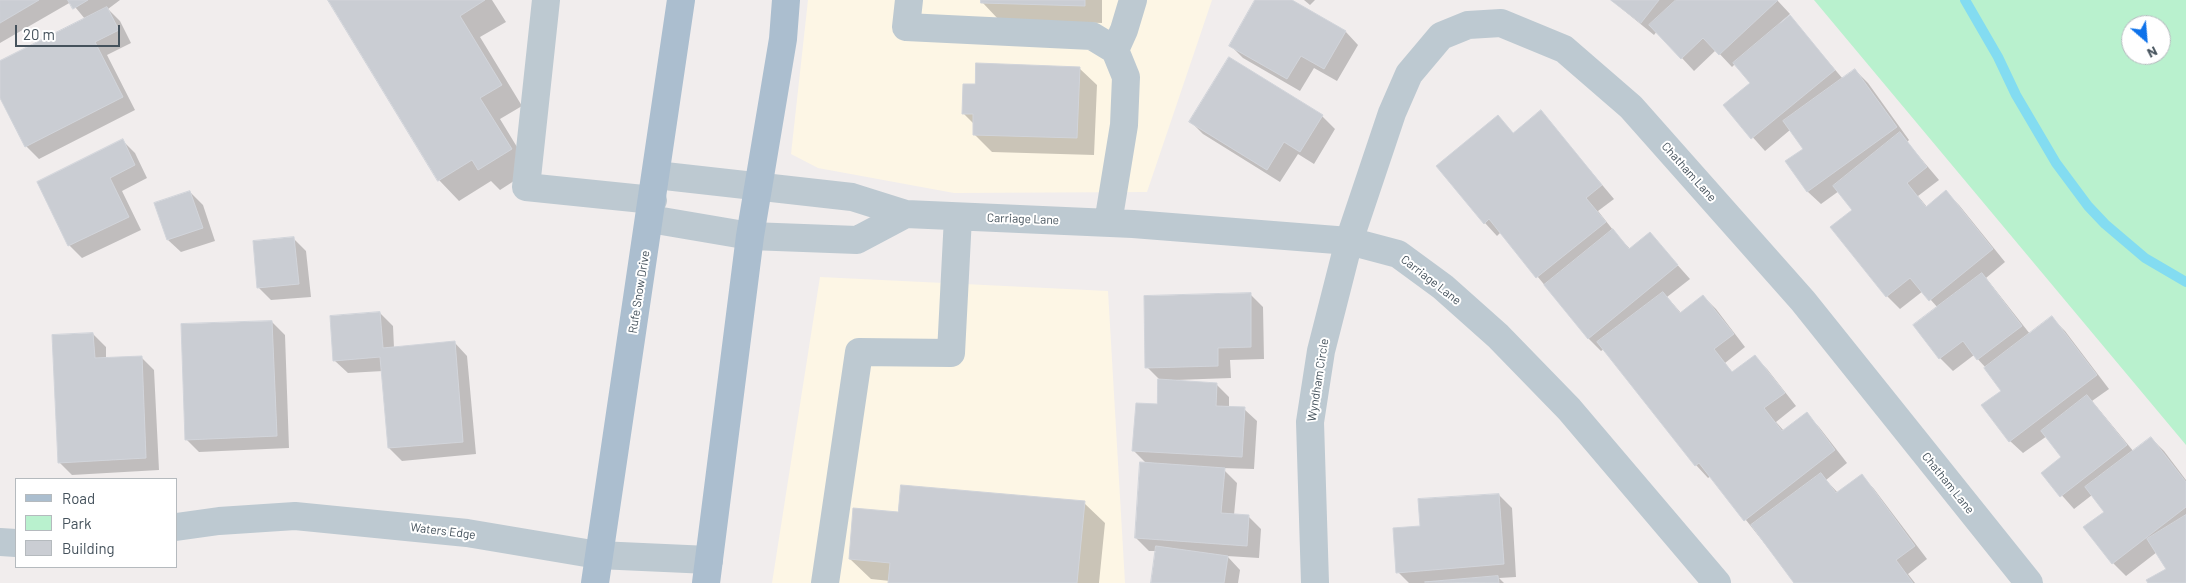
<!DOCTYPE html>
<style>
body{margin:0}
#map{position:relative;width:2186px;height:583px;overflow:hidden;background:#f1eded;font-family:Barlow,sans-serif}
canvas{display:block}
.legend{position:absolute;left:15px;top:478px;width:162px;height:90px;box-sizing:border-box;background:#fff;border:1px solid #b5babe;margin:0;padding:6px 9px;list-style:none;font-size:15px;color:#45525c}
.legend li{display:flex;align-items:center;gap:10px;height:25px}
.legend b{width:25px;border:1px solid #b5babe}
.north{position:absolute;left:2121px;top:15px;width:50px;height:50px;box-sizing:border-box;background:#fff;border:1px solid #b5babe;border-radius:50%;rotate:153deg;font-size:14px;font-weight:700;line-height:20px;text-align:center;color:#45525c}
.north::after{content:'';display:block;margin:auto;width:18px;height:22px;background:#0e72ea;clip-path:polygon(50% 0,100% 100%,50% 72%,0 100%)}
.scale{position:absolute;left:15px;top:25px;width:105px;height:22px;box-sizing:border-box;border:2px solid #45525c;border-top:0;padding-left:6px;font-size:15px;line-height:18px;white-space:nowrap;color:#45525c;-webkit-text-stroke:4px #fff;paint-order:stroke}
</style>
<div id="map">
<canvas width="2186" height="583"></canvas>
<ul class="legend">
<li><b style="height:6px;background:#abbecf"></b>Road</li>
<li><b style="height:14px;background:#b9f1ce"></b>Park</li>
<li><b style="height:14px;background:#cacdd3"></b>Building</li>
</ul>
<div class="north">N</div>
<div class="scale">20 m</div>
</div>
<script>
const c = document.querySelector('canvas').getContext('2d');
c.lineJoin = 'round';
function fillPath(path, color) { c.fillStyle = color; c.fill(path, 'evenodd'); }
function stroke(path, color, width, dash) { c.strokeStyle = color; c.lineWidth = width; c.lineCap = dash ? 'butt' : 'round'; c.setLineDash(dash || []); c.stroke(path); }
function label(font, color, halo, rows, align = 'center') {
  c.font = font + ' Barlow,sans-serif'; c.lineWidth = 4; c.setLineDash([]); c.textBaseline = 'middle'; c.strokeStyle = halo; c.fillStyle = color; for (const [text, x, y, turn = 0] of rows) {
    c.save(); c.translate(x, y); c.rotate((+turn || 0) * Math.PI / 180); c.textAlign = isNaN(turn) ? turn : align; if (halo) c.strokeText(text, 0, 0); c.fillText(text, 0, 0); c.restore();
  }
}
fillPath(new Path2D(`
 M808,0H1212L1147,192L954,193L818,168L791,154Z
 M820,277L1108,291L1125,583H772Z`), '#fdf6e5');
fillPath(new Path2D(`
 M1814,0H2186V445ZM2131,25H2161V55H2131Z`), '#b9f1ce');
fillPath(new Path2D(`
 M0,0H120L108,9L120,21L131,43L107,55L135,110L39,159L26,146L0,95V63L85,19L71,2L0,43Z
 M330,0H492L506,22L480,37L522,106L500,119L531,170L500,190L491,181L459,201L439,180Z
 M982,0H1102V23L999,20L982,2Z
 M1257,0H1290L1346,32L1358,45L1337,81L1314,68L1300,91L1243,58L1231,46Z
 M1304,0H1315L1310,5Z
 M1611,0H1777L1790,14L1780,23L1781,24L1790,17L1843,79L1855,70L1868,83L1909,140L1907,142L1939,180L1918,196L1927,207L1946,192L1959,205L2005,262L1986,278L2030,334L2052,318L2065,331L2109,389L2092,401L2134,452L2151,438L2164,451L2186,480V583H2150L2167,569L2157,552L2126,576L2113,563L2106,512L2092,495L2074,509L2042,473L2063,457L2047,436L2023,453L2010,441L2003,391L1986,368L1974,355L1953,371L1940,358L1938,308L1923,291L1900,309L1887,296L1832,228L1854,210L1839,191L1821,204L1808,192L1787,162L1804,149L1790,130L1765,151L1725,106L1751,84L1735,64L1732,67L1716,50L1694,71L1657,31L1654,35Z
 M1230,59L1322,116L1335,129L1314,164L1298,154L1280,182L1203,134L1190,121Z
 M1079,68L1097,85L1094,155L992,152L974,134V124L964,114L976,86Z
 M1541,112L1614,199L1598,211L1617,235L1631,250L1650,234L1690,279L1667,297L1681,313L1703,296L1716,309L1745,347L1725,363L1733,373L1755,357L1767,369L1796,406L1776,422L1784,431L1806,414L1819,427L1847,463L1826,480L1838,493L1862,476L1874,489L1927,559L1908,574L1915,583H1796L1711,476L1708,478L1696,465L1604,349L1601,351L1588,338L1501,232L1497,236L1485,223L1498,117L1514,134Z
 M123,141L135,153L147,178L122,191L141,230L82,258L69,245L38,182Z
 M190,192L203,205L215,241L181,252L168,240Z
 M293,238L306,251L311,297L271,300L259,288Z
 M1250,294L1263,307L1264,359L1230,360L1231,378L1176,380V382L1216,384L1229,397V408L1244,409L1257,421L1254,469L1222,468L1237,483L1234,515L1248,516L1261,529L1259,558L1227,556L1240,570L1238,583H1152L1156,551H1149L1136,538L1147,464L1134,451L1158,405L1160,380L1147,367Z
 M380,313L393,326L394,348L455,343L467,356L476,454L402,461L389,448L383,371L348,373L335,361Z
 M272,322L285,335L289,448L199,452L186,439Z
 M93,334L106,347V359L141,357L154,370L159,470L72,475L59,462Z
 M1499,495L1512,508L1516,577L1499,578L1504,583H1409L1398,572L1421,527Z
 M1084,503L1105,523L1099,583H889L890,581L871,579L850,559L899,514Z`), '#0003');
stroke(new Path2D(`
 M1965,0L1998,57L2016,95L2056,163L2088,206L2105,224L2145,258L2186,282`), '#83dcf1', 10);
const building = new Path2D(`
 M0,0H39L0,23Z
 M68,0H88L73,9Z
 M328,0H485L460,16L502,85L480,98L512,149L478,170L472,160L438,181Z
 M981,0H1085V6L981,3Z
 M1255,0H1292L1346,31L1324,69L1301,56L1287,79L1229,46Z
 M1611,0H1659L1641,23Z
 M1676,0H1778L1719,55L1703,38L1681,59L1649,25Z
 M107,7L119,30L95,42L123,97L25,147L0,98V61Z
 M1790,15L1835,70L1751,139L1723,105L1750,83L1733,63Z
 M1229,57L1323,115L1300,152L1284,142L1267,170L1189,122Z
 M976,63L1080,67L1077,138L973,135V114H962L963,84H975Z
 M1855,69L1897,127L1807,192L1785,161L1803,149L1783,121Z
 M1541,110L1602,185L1586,198L1606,222L1536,278L1489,219L1484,224L1436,166L1498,115L1513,133Z
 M1900,132L1927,167L1907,183L1926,207L1946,190L1993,249L1929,301L1910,278L1886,297L1830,227L1852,210L1833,186Z
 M123,139L135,165L110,178L129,217L68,246L37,182Z
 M190,191L203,228L167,240L154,203Z
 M1613,229L1629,249L1650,232L1678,265L1588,339L1544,285Z
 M294,237L299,284L257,288L253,241Z
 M1982,273L2022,326L1977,360L1963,341L1939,359L1913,325Z
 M1663,292L1680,313L1703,295L1734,334L1714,349L1732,372L1755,355L1785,393L1764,408L1782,431L1807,412L1835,450L1744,521L1699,463L1695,466L1597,342Z
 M1251,293V347L1218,348V366L1145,368L1144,296Z
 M380,312L383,348L455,341L463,442L388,448L380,357L333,361L330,316Z
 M2052,316L2097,375L2009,442L1981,405L2001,391L1984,368Z
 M272,321L277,436L185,440L181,324Z
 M93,333L95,358L142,356L146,458L58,463L52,335Z
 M1158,379L1217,383L1216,406L1245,407L1242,457L1132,451L1136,403L1157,404Z
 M2087,395L2127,445L2060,497L2041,473L2061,457L2041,431Z
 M2151,437L2186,482V507L2112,564L2083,527L2104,512L2085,487Z
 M1140,462L1225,468L1221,513L1249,515L1247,546L1135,538Z
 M1821,473L1836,493L1862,474L1915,546L1896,560L1913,583H1794L1751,525Z
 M901,485L1085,501L1077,583H888L890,563L849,559L853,508L898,512Z
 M1499,494L1504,564L1396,573L1393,528L1420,526L1418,499Z
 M2186,515V583H2148L2146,580L2166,569L2147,539Z
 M1156,546L1228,556L1224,583H1151Z
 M1498,576L1499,583L1425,582Z`);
fillPath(building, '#cacdd3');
stroke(building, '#d1d4da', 1);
stroke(new Path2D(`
 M546,0L526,187L653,200
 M909,0L906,27L1092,36L1115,50L1126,77L1124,125L1108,223
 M1115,50L1124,30L1133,0
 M656,175L852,197L906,214L1133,224L1349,241L1398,254L1443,287L1498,336L1569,409L1717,583
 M650,219L750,236L857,240L906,214
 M176,527L219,521L295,516L467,533L598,555L709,560
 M0,542L16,543
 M825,583L859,352L951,353L958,217
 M1315,583L1310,422L1321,351L1349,241L1392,113L1409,74L1441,36L1468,25L1501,23L1564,49L1631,107L1803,301L2029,583`), '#bdc9d1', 28);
stroke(new Path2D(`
 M595,583L681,0
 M706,583L750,236L783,39L786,0`), '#abbecf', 28);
label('12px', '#45525c', '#fff', [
 ["Chatham Lane",1689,172,48],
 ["Carriage Lane",1023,219,2],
 ["Carriage Lane",1431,280,38],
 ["Rufe Snow Drive",639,292,-81],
 ["Wyndham Circle",1318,380,-81],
 ["Chatham Lane",1948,483,51],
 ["Waters Edge",443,531,7]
]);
</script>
